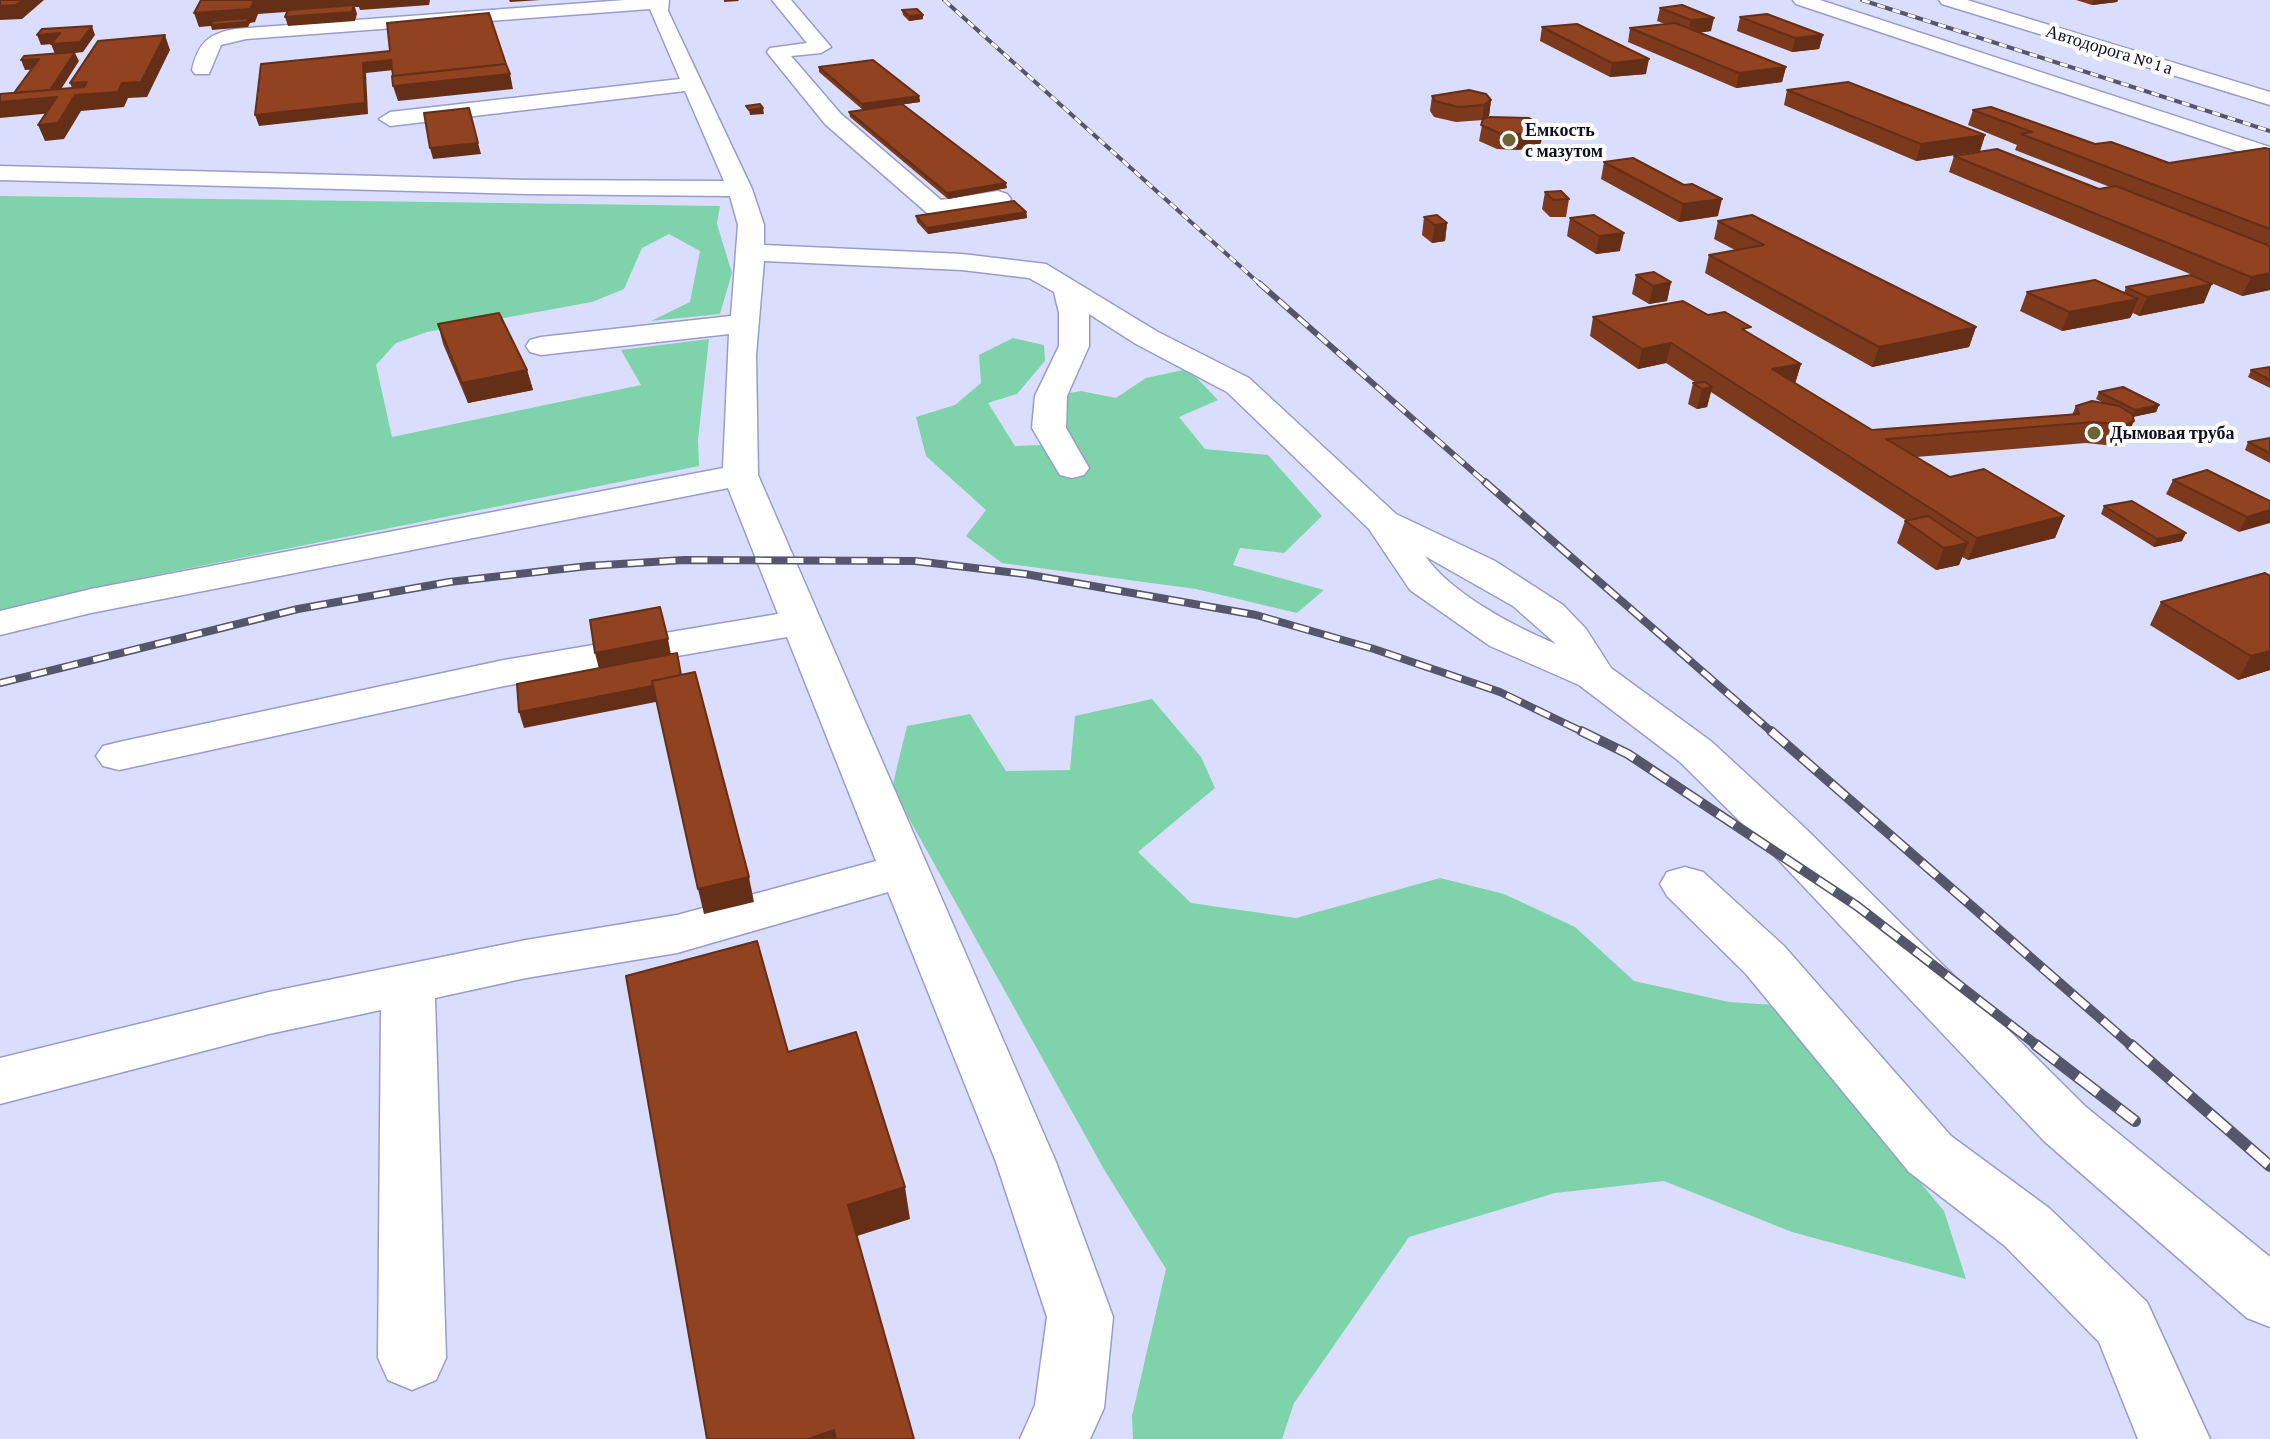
<!DOCTYPE html>
<meta charset="utf-8">
<style>
body{margin:0}
canvas{display:block;background:#dbddfc}
</style>
<canvas width="2270" height="1439"></canvas>
<script>
const c = document.querySelector('canvas').getContext('2d');
c.lineJoin = 'round';
function fillPath(path, color) { c.fillStyle = color; c.fill(path, 'evenodd'); }
function stroke(path, color, width, dash) { c.strokeStyle = color; c.lineWidth = width; c.lineCap = dash ? 'butt' : 'round'; c.setLineDash(dash || []); c.stroke(path); }
function label(font, color, halo, rows, align = 'center') {
  c.font = font + ' "Crimson Pro",serif'; c.lineWidth = 8; c.setLineDash([]); c.textBaseline = 'middle'; c.strokeStyle = halo; c.fillStyle = color; for (const [text, x, y, turn = 0] of rows) {
    c.save(); c.translate(x, y); c.rotate((+turn || 0) * Math.PI / 180); c.textAlign = isNaN(turn) ? turn : align; if (halo) c.strokeText(text, 0, 0); c.fillText(text, 0, 0); c.restore();
  }
}
fillPath(new Path2D(`
 M0,196L720,206L717,224L732,273L720,314L651,321L690,302L700,251L669,234L642,248L624,289L592,302L427,332L396,343L376,365L392,437L641,385L621,350L709,339L698,440L699,466L96,587L0,611Z
 M1013,338L1044,345L1045,361L1017,394L988,403L1015,446L1042,445L1034,399L1081,391L1116,398L1146,378L1188,369L1218,400L1179,417L1205,449L1268,455L1322,516L1284,553L1240,548L1233,565L1324,590L1297,613L1196,589L1002,563L966,536L986,510L926,456L916,417L955,405L981,383L979,355Z
 M1152,699L1201,757L1215,788L1138,852L1191,903L1296,918L1440,878L1504,894L1575,927L1634,981L1729,1002L1806,1007L1837,1083L1944,1211L1966,1279L1792,1232L1664,1181L1555,1193L1409,1237L1294,1403L1282,1439H1133L1132,1416L1166,1269L1105,1171L892,788L907,726L970,714L1006,771L1070,770L1075,716Z`), '#7ed3aa');
const minor = new Path2D(`
 M625,0H669L668,11L752,189L764,225V245L962,254L1046,264L1158,332L1249,378L1396,514L1495,561L1563,605L1586,629L1611,668L1712,742L1804,827L2086,1107L2270,1257V1327L2247,1318L2044,1141L1770,851L1680,762L1579,685L1490,646L1410,590L1369,529L1227,392L1136,344L1089,314V346L1067,396L1066,428L1089,468L1084,475L1072,478L1060,475L1032,428L1035,396L1059,346V313L1054,292L1029,278L962,270L764,261L756,355L758,475L1056,1162L1113,1317L1104,1408L1090,1439H1020L1035,1405L1047,1317L996,1162L888,892L677,953L526,978L435,998L446,1358L436,1380L412,1390L388,1380L378,1358L381,1010L269,1034L0,1104V1058L269,992L526,940L677,915L876,861L787,637L504,686L119,770L103,766L96,756L103,746L119,742L504,660L778,614L728,488L91,613L0,635V611L91,589L723,468L729,334L541,355L530,352L526,346L530,340L541,337L731,316L738,225L730,196L527,194L0,180V166L527,180L724,181L685,91L390,126L379,119L390,112L680,79L650,9L246,39L221,45L209,74H195L192,70C198,43 208,34 235,29ZM1425,556L1513,606L1556,644C1513,626 1452,594 1425,556Z
 M772,0H791L831,47L821,53L791,56L841,114L941,200L998,191L1007,194L1011,199L1007,204L936,216L927,213L825,124L770,56L767,52L770,48L807,43Z
 M1793,0H1820L2270,147V162L1796,4Z
 M1939,0H1967L2270,92V105L1942,4Z
 M1685,867L1703,872L1784,946L1951,1136L2049,1208L2147,1302L2210,1439H2138L2099,1342L2005,1246L1909,1172L1746,974L1667,896L1660,884L1667,872Z`);
stroke(minor, '#999ccb', 3);
fillPath(minor, '#fff');
const railFar4 = new Path2D(`
 M944,0L1261,285
 M1862,0L2270,131`);
const railFar3 = new Path2D(`
 M1259,283L1487,484`);
const railFar2 = new Path2D(`
 M1485,482L1773,733
 M0,683L298,609L449,582L588,566L684,560L915,561L1025,574L1256,615L1374,649L1500,692L1585,733`);
const railFar1 = new Path2D(`
 M1581,731L1628,754L1857,906L2039,1047
 M1771,731L2133,1047`);
const rail = new Path2D(`
 M2036,1045L2135,1121
 M2131,1045L2270,1166`);
stroke(railFar4, '#55566c', 4);
stroke(railFar3, '#55566c', 6);
stroke(railFar2, '#55566c', 8);
stroke(railFar1, '#55566c', 10);
stroke(rail, '#55566c', 12);
stroke(railFar4, '#fff', 3, [8]);
stroke(railFar3, '#fff', 4, [13]);
stroke(railFar2, '#fff', 5, [16]);
stroke(railFar1, '#fff', 7, [20]);
stroke(rail, '#fff', 9, [26]);
fillPath(new Path2D(`
 M2076,0H2118L2117,2L2092,5Z
 M1682,5L1711,31L1698,33L1786,67L1782,82L1736,88L1628,42L1630,28L1665,24L1657,21L1660,8Z
 M902,10L923,19L909,21L903,15Z
 M1740,17L1823,35L1819,49L1792,52L1737,31Z
 M1542,27L1646,74L1610,77L1540,41Z
 M819,67L919,96L920,102L863,110L819,72Z
 M1787,90L1985,135L1980,151L1916,161L1784,105Z
 M1432,96L1491,100L1489,116L1485,118L1543,127L1541,143L1533,148L1516,150L1497,149L1479,141L1483,120L1456,122L1434,117L1430,111Z
 M1973,110L2095,144L2169,163L2270,149V290L2242,296L1949,172L1954,156L2099,189L2110,187L2015,150L2017,145L1968,125Z
 M849,112L1007,188L948,199L850,117Z
 M1604,162L1684,185L1718,216L1679,222L1601,179Z
 M1545,192L1569,199L1566,217H1550L1542,209Z
 M1026,212L1027,218L928,234L917,222L916,216Z
 M1594,215L1620,251L1596,254L1567,236L1570,218Z
 M1424,217L1447,223L1445,241L1432,243L1422,235Z
 M1718,221L1976,327L1969,347L1872,367L1705,273L1709,255L1735,250L1714,239Z
 M1636,275L1671,282L1667,301L1649,304L1632,294Z
 M2126,287L2204,303L2139,316L2133,313L2130,318L2062,331L2020,311L2027,292L2124,293Z
 M1708,315L1750,334L1801,364L1795,383L1872,430L2072,415L2076,406L2106,404L2096,399L2099,392L2159,405L2156,412L2133,417L2125,442L2115,446L2086,443L1916,457L1950,477L2064,516L2055,538L1968,560L1962,557L1959,565L1936,570L1897,543L1905,521H1907L1711,392L1707,407L1697,409L1688,404L1693,383H1696L1666,363L1638,369L1590,336L1593,317Z
 M438,324L527,370L533,390L468,403L443,344Z
 M2270,367V388L2248,377L2251,370Z
 M2270,438V463L2245,450L2248,442Z
 M2173,480L2270,501L2239,532L2166,494Z
 M2104,506L2182,541L2154,547L2101,514Z
 M2270,576V670L2238,680L2150,625L2161,602Z`), '#7c391c');
fillPath(new Path2D(`
 M23,0H44L22,19L0,20V6Z
 M260,0H430L429,5L360,10L359,7H355L357,14L355,21L288,26L285,17L354,7L258,14L255,22L250,23L248,27L212,30L211,26L199,27L194,13Z
 M509,0H541L510,2Z
 M724,0H738L739,1L724,2Z
 M2094,0H2118L2117,2L2092,5Z
 M923,15V19L909,21V16Z
 M1714,18L1711,31L1688,34L1691,20Z
 M92,26L95,35L83,52L75,53L79,61L56,97L63,112L0,118V102L12,101L55,54L51,44Z
 M60,33L64,43L41,45L37,35Z
 M165,35L170,50L147,97L128,98L124,107L81,111L64,139L45,141L38,125L75,95L70,83L87,82L122,83Z
 M1823,35L1819,49L1792,52L1795,38Z
 M39,59L43,69L25,70L21,60Z
 M1649,59L1646,74L1610,77L1612,63Z
 M391,60L394,70L366,73L368,114L259,126L255,115L363,63Z
 M1786,67L1782,82L1736,88L1739,73Z
 M510,74L513,89L398,101L393,86Z
 M919,96L920,102L863,110L862,104Z
 M1491,100L1489,116L1482,121L1484,105Z
 M763,108L764,114L750,115L749,110Z
 M1543,127L1541,143L1533,148L1516,150L1519,134Z
 M1985,135L1980,151L1916,161L1921,144Z
 M478,143L481,154L433,159L430,148Z
 M1006,183L1007,188L948,199L947,193Z
 M1722,199L1718,216L1679,222L1683,204Z
 M1026,212L1027,218L928,234L927,228Z
 M1447,223L1445,241L1432,243L1435,225Z
 M1624,233L1620,251L1596,254L1599,236Z
 M2270,273V290L2242,296L2251,277Z
 M1671,282L1667,301L1649,304L1653,286Z
 M2212,284L2204,303L2139,316L2147,297Z
 M2138,299L2130,318L2062,331L2069,312Z
 M1976,327L1969,347L1872,367L1879,347Z
 M1671,343L1666,363L1638,369L1642,349Z
 M1801,364L1795,384L1772,369Z
 M527,370L533,390L468,403L462,383Z
 M1712,387L1707,407L1697,409L1702,389Z
 M2159,405L2156,412L2132,417L2135,410Z
 M2134,421L2125,442L2115,446L2124,425Z
 M2270,510V523L2239,532L2247,517Z
 M2064,516L2055,538L1968,560L1977,538Z
 M2186,533L2182,541L2154,547L2157,539Z
 M1968,543L1959,565L1936,570L1944,548Z
 M668,639L671,655L599,669L595,653Z
 M2270,651V670L2238,680L2251,656Z
 M682,680L686,696L524,728L519,712Z
 M749,877L754,902L704,914L698,889Z
 M905,1187L910,1219L854,1237L848,1205Z
 M834,1430L836,1439H809Z`), '#652e17');
const building = new Path2D(`
 M0,0H23L16,5L0,6Z
 M201,0H264L254,1L250,9L194,13Z
 M354,5L352,12L285,17L288,10Z
 M1682,5L1714,18L1691,20L1660,8Z
 M917,9L923,15L909,16L902,10Z
 M489,13L506,64L393,76L391,60L363,63L365,103L255,115L261,64L390,51L387,23Z
 M1767,14L1823,35L1795,38L1740,17Z
 M248,18L247,22L210,25L213,21Z
 M1675,23L1786,67L1739,73L1630,28Z
 M1577,24L1649,59L1612,63L1542,27Z
 M92,26L80,42L51,44L60,33L37,35L42,29Z
 M165,35L141,82L122,83L118,92L75,95L58,123L38,125L57,97L0,102V94L84,87L87,82L70,83L98,41Z
 M75,52L50,90L14,93L39,59L21,60L24,56Z
 M873,60L919,96L862,104L819,67Z
 M506,64L510,74L393,86L392,76Z
 M1848,82L1985,135L1921,144L1787,90Z
 M1469,90L1486,94L1491,100L1484,105L1458,107L1435,101L1432,96Z
 M760,104L763,108L749,110L746,106Z
 M902,104L1006,183L947,193L849,112Z
 M1991,107L2095,144L2111,142L2169,163L2265,148L2270,149V229L2021,134L2032,132L1973,110Z
 M469,108L478,143L430,148L424,113Z
 M1490,117L1529,118L1543,127L1536,132L1519,134L1499,133L1481,125L1483,119Z
 M1997,149L2099,189L2116,186L2270,246V273L2251,277L1954,156Z
 M1633,158L1684,185L1692,184L1722,199L1683,204L1604,162Z
 M1561,191L1569,199L1553,200L1545,192Z
 M1014,201L1026,212L927,228L916,216Z
 M1437,215L1447,223L1435,225L1424,217Z
 M1594,215L1624,233L1599,236L1570,218Z
 M1752,215L1976,327L1879,347L1709,255L1764,245L1718,221Z
 M1654,272L1671,282L1653,286L1636,275Z
 M2191,275L2212,284L2147,297L2126,287Z
 M2095,280L2138,299L2069,312L2027,292Z
 M1683,301L1708,315L1725,312L1751,327L1742,329L1801,364L1772,369L1872,430L2079,414L2076,406L2092,401L2119,406L2132,414L2134,421L2124,425L2094,422L1886,439L1950,477L1984,469L2064,516L1977,538L1671,343L1642,349L1593,317Z
 M499,313L527,370L462,383L438,324Z
 M2270,367V380L2251,370Z
 M1705,382L1712,387L1702,389L1693,383Z
 M2123,387L2159,405L2135,410L2099,392Z
 M2270,438V453L2248,442Z
 M2207,470L2270,501V510L2247,517L2173,480Z
 M2132,501L2186,533L2157,539L2104,506Z
 M1928,516L1968,543L1944,548L1905,521Z
 M2265,573L2270,576V651L2251,656L2161,602Z
 M660,607L668,639L595,653L590,620Z
 M677,653L681,675L652,681L653,686L519,712L517,684Z
 M695,672L749,877L698,889L652,681Z
 M757,941L788,1052L856,1032L905,1187L848,1205L914,1439H836L834,1430L809,1439H707L626,976Z`);
fillPath(building, '#904221');
stroke(building, '#652e17', 2);
for (const [x, y, r, color] of [
 [1509,140,8,"#6c6532"],
 [2094,433,8,"#6c6532"]
]) { const dot = new Path2D(); dot.arc(x, y, r, 0, 2 * Math.PI); c.fillStyle = color; c.fill(dot); stroke(dot, '#fff', 3); }
label('18px', '#0e0f1f', '#fff', [
 ["Автодорога № 1 а",2109,50,17]
]);
label('bold 18px', '#0e0f1f', '#fff', [
 ["Емкость",1525,130],
 ["с мазутом",1525,151],
 ["Дымовая труба",2110,433]
], 'left');
</script>
